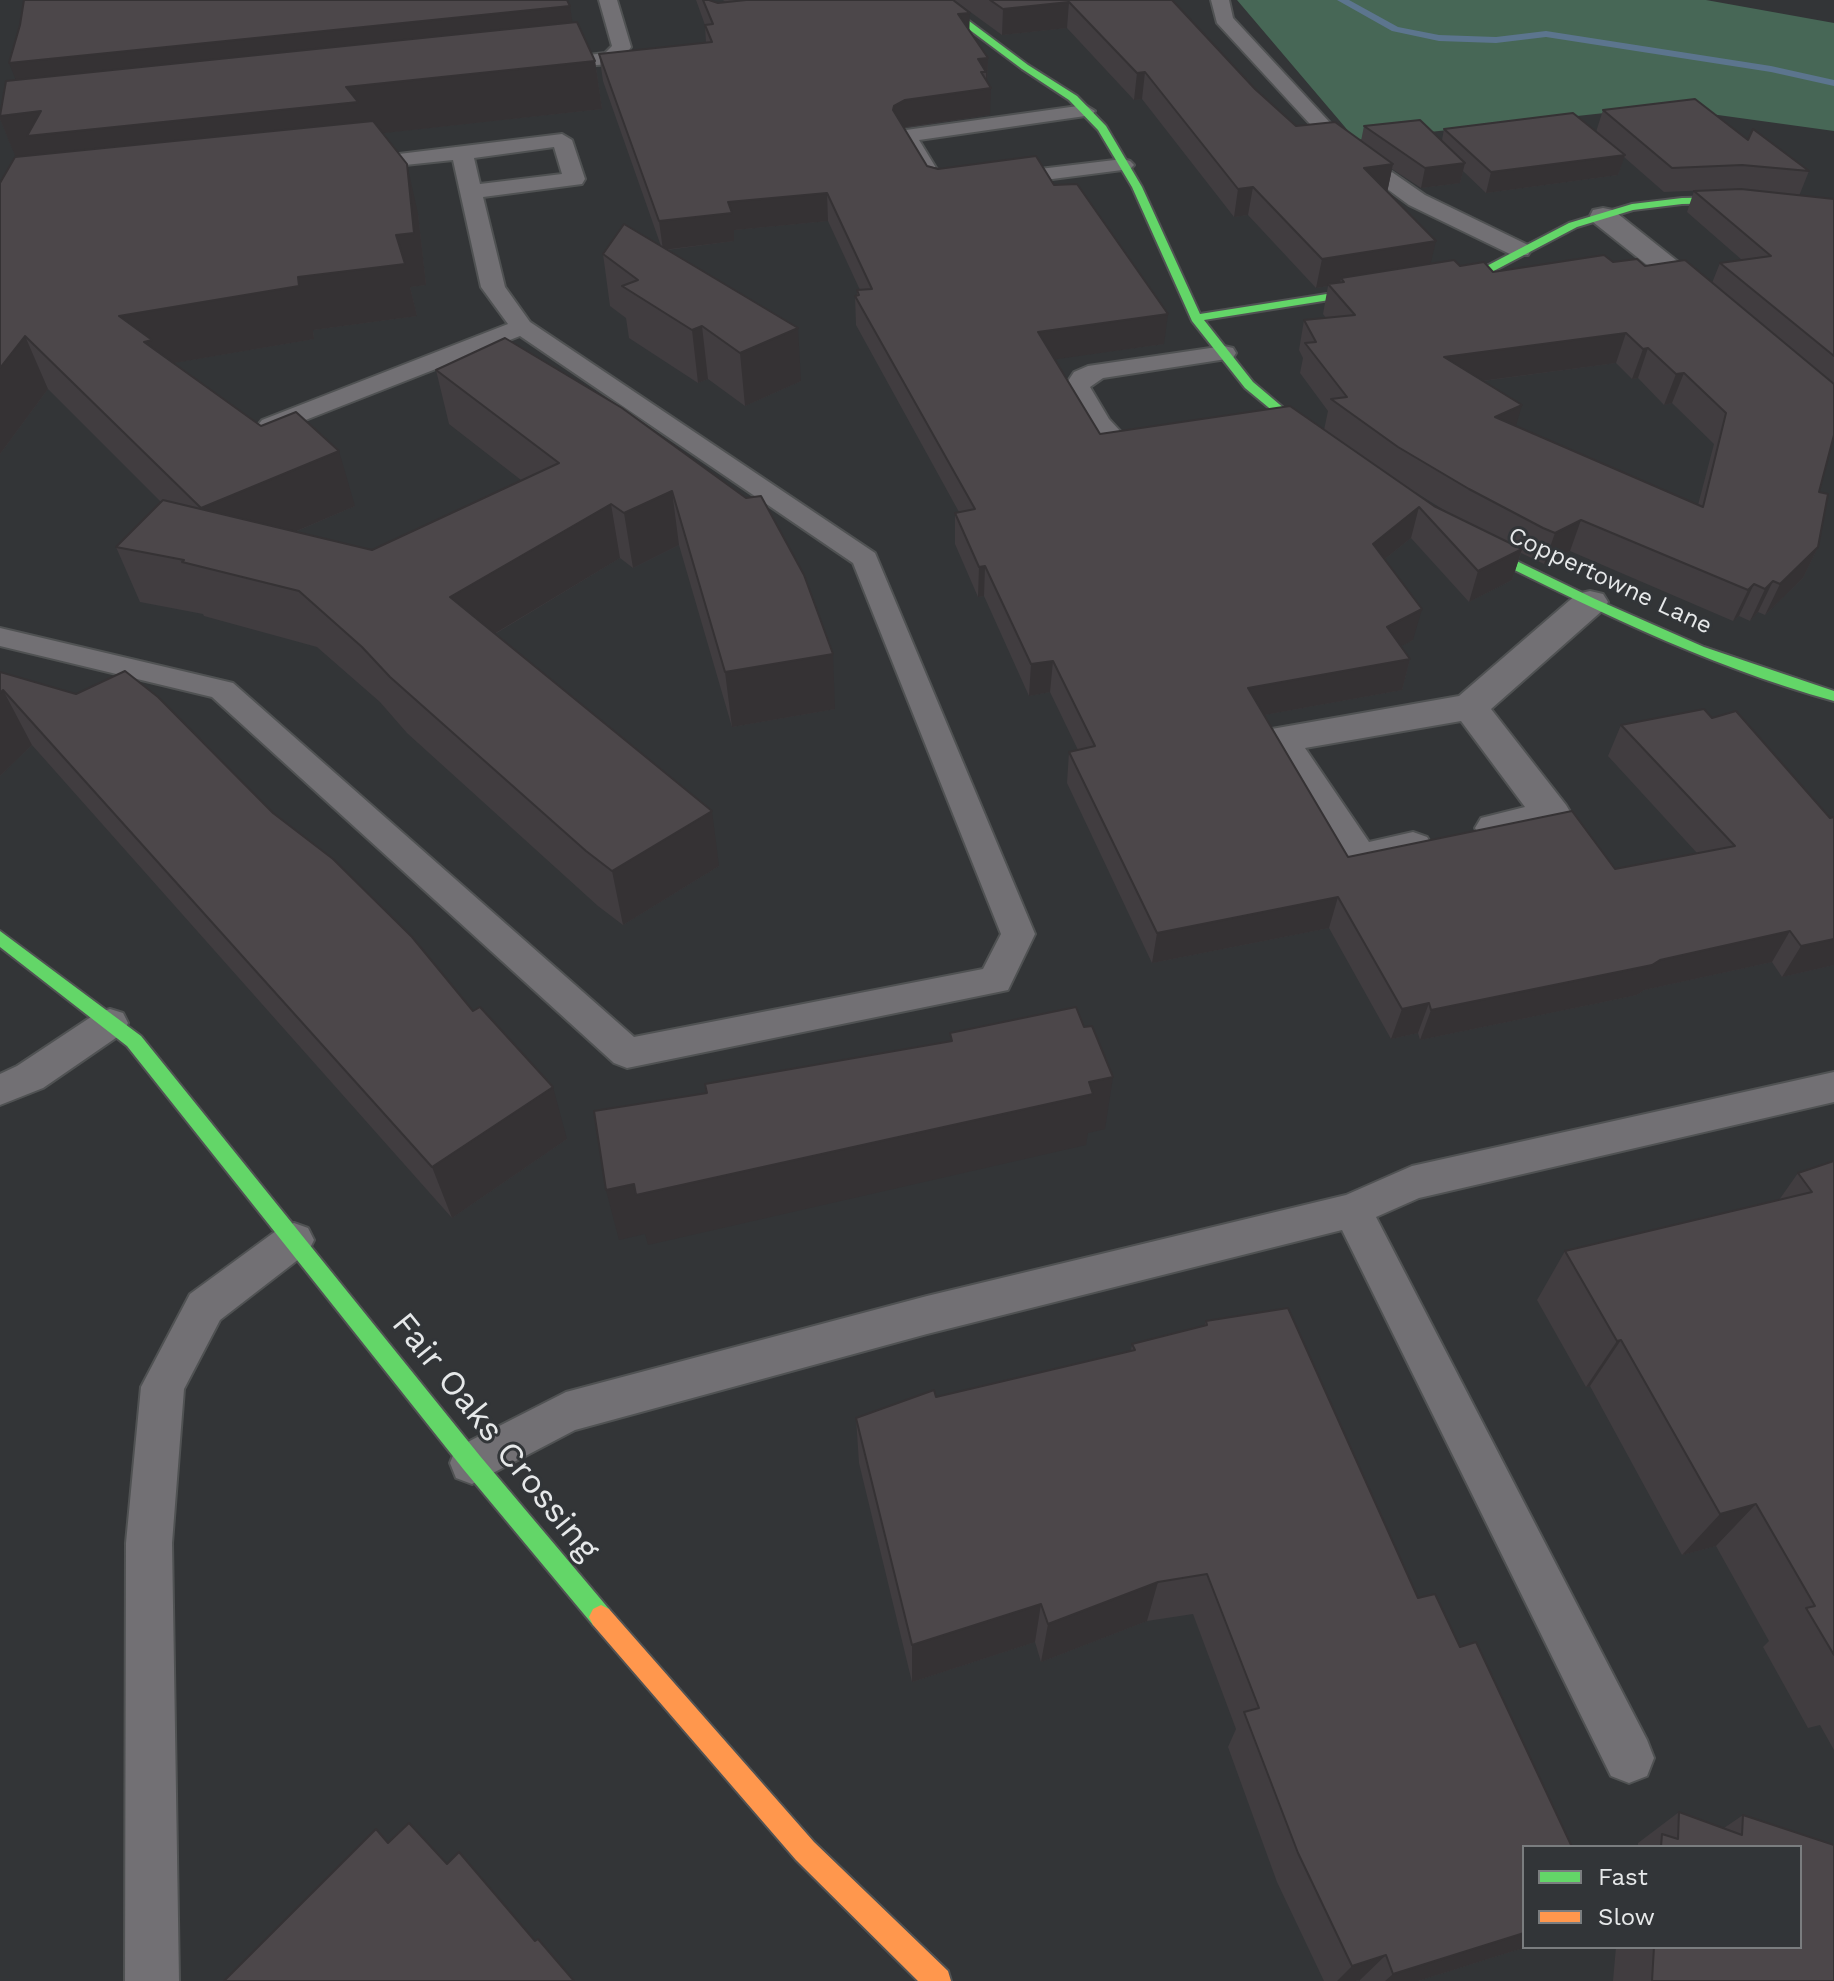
<!DOCTYPE html>
<style>
body{margin:0}
#map{position:relative;width:1834px;height:1981px;overflow:hidden;background:#333537;font-family:"Work Sans",sans-serif}
canvas{display:block}
.legend{position:absolute;left:1522px;top:1845px;width:280px;height:104px;box-sizing:border-box;background:#323538;border:2px solid #7a7d7f;margin:0;padding:10px 14px;list-style:none;font-size:24px;color:#e6e8e9}
.legend li{display:flex;align-items:center;gap:16px;height:40px}
.legend b{width:40px;border:2px solid #7a7d7f}
</style>
<div id="map">
<canvas width="1834" height="1981"></canvas>
<ul class="legend">
<li><b style="height:10px;background:#63d668"></b>Fast</li>
<li><b style="height:10px;background:#ff974d"></b>Slow</li>
</ul>
</div>
<script>
const c = document.querySelector('canvas').getContext('2d');
c.lineJoin = 'round';
function fillPath(path, color) { c.fillStyle = color; c.fill(path, 'evenodd'); }
function stroke(path, color, width, dash) { c.strokeStyle = color; c.lineWidth = width; c.lineCap = dash ? 'butt' : 'round'; c.setLineDash(dash || []); c.stroke(path); }
function label(font, color, halo, rows, align = 'center') {
  c.font = font + ' "Work Sans",sans-serif'; c.lineWidth = 6; c.setLineDash([]); c.textBaseline = 'middle'; c.strokeStyle = halo; c.fillStyle = color; for (const [text, x, y, turn = 0] of rows) {
    c.save(); c.translate(x, y); c.rotate((+turn || 0) * Math.PI / 180); c.textAlign = isNaN(turn) ? turn : align; if (halo) c.strokeText(text, 0, 0); c.fillText(text, 0, 0); c.restore();
  }
}
fillPath(new Path2D(`
 M1237,0H1706L1834,23V131L1660,107L1356,140Z`), '#476756');
fillPath(new Path2D(`
 M1337,0H1349L1398,27L1439,35L1496,37L1546,31L1771,66L1834,80V86L1771,72L1546,37L1496,43L1439,41L1392,31Z`), '#5c758e');
const lane = new Path2D(`
 M599,0H617L631,47C626,55 620,62 611,64L539,69L536,65L539,61L605,53L612,46Z
 M1211,0H1229L1233,18L1347,141L1425,195L1528,245L1531,250L1528,255H1512L1409,205L1333,149L1217,23Z
 M1085,105L1095,111L1092,115L919,140L941,176L930,182L922,181L896,136L906,130Z
 M562,134L572,140L585,179L582,184L483,197L505,287L530,322L875,553L1035,934L1008,990L627,1068L614,1063L212,697L0,646V628L233,683L634,1037L983,969L1001,934L853,563L520,336L280,430H262L258,425L262,420L508,324L481,287L453,160L357,170L350,168L346,164L350,160ZM554,147L562,174L480,184L474,158Z
 M1123,159L1130,161L1134,165L1130,169L998,186L987,180L998,174Z
 M1224,346L1233,348L1236,353L1233,358L1103,378L1090,387L1109,419L1122,433L1135,439L1160,440L1164,446L1160,452C1105,465 1088,428 1064,387L1074,372L1088,366Z
 M110,1009L123,1013L128,1023L123,1033L43,1088L0,1105V1074L17,1066L97,1013Z
 M1834,1072V1102L1419,1198L1376,1217L1647,1740L1654,1758L1647,1776L1629,1783L1611,1776L1342,1230L927,1334L575,1430L472,1484L456,1478L450,1463L456,1448L566,1392L927,1296L1346,1195L1412,1166Z
 M294,1223L308,1228L314,1240L308,1252L220,1320L184,1389L172,1543L179,1981H125L126,1543L141,1387L190,1294L280,1228Z`);
const street = new Path2D(`
 M1603,208L1613,210L1720,295L1724,301L1720,307L1710,310L1700,307L1593,222L1590,216L1593,210Z
 M1590,591L1603,594L1608,602L1603,610L1491,709L1566,805L1572,815L1566,825L1495,842L1481,838L1475,828L1481,818L1525,807L1461,721L1305,748L1369,842L1413,832L1427,837L1433,847L1427,857C1402,865 1370,877 1344,869L1261,739L1266,730L1459,696L1577,594Z`);
const fast = new Path2D(`
 M930,0H941L1028,65L1077,96L1106,126L1142,187L1200,314L1479,270L1569,223L1632,204L1682,198L1733,197L1834,207V213L1733,203L1682,204L1633,210L1577,227L1486,275L1204,320L1253,382L1325,443L1327,446L1320,450L1245,388L1192,321L1132,187L1098,130L1069,100L1022,69Z
 M1465,536L1595,599L1704,647L1834,691V701C1703,665 1581,603 1460,543V537Z
 M0,931L141,1036L480,1456L609,1609L613,1617L609,1625L601,1629L593,1625L464,1470L127,1046L0,947Z`);
const slow = new Path2D(`
 M601,1605L609,1609L814,1842L948,1971L951,1981H918L796,1860L593,1625L589,1617L593,1609Z`);
stroke(lane, '#505253', 4);
stroke(street, '#505253', 4);
stroke(fast, '#505253', 4);
stroke(slow, '#505253', 4);
fillPath(lane, '#727074');
fillPath(street, '#727074');
fillPath(fast, '#63d668');
fillPath(slow, '#ff974d');
fillPath(new Path2D(`
 M696,0H709L718,3L725,2L723,0H953L969,31L988,58L987,83L990,115L904,128L927,166L1054,185L1164,344L1054,359L1100,434L1324,430L1328,411L1300,373L1303,358L1299,350L1304,320L1326,318L1323,314L1328,286L1316,288L1248,215L1234,217L1142,99L1134,100L1067,28L1002,35L954,0H1172L1255,89L1296,126L1361,141L1364,126L1442,140L1444,129L1596,132L1603,110L1748,140L1809,171L1799,196L1834,199V435L1819,492L1818,547L1803,578L1765,615L1758,612L1750,621L1739,616L1733,621L1570,551L1544,564L1521,553L1512,580L1469,602L1411,538L1385,559L1413,640L1401,646L1410,659L1402,690L1264,715L1348,857L1615,869L1697,853L1608,756L1621,725L1712,718L1830,818L1834,817V965L1782,977L1772,962L1644,990L1637,995L1420,1040L1418,1033L1391,1039L1329,928L1152,963L1067,783L1069,752L1078,750L1050,692L1029,696L984,596L978,597L955,544V513L959,512L856,325L855,296H857V290H860L828,221L734,230V241L667,250L801,381L745,406L708,379L698,383L629,338L626,318L610,306L603,254L661,246L603,81L599,54L706,43L705,25ZM1624,157L1664,192L1733,189L1694,191L1687,212L1742,260L1720,263L1712,283L1645,266L1613,262L1493,272L1460,266L1430,264L1387,192L1392,169L1421,188L1460,183L1463,171L1486,193L1618,175ZM1616,363L1632,379L1638,378L1664,405L1672,403L1714,444L1698,505L1516,426L1483,381ZM1415,492L1447,512L1434,506Z
 M572,22L595,61L602,109L382,133L418,214L426,285L410,287L417,316L313,330L314,339L173,363L355,506L295,532L372,550L521,480L449,424L436,370L622,408L835,709L732,727L679,545L633,568L620,558L495,634L719,866L623,925L598,906L407,733L380,702L317,647L204,616L203,614L140,602L116,547L161,502L48,389L0,454V183L16,157L0,119V110Z
 M0,672L567,1139L452,1218L32,745L0,776Z
 M1834,1161V1750L1820,1725L1808,1728L1763,1647L1769,1641L1716,1546L1682,1555L1590,1386L1586,1387L1537,1300L1565,1251L1779,1200L1798,1173Z
 M1206,1321L1524,1947H1526L1418,1981H1360V1980L1355,1981H1324L1277,1882L1228,1747L1236,1729L1193,1614L1147,1621L1041,1662L1035,1642L912,1682L859,1463L856,1418L936,1397L1131,1351L1132,1344L1204,1326Z
 M1679,1812L1724,1828L1743,1815L1834,1845V1981H1613L1616,1947H1800V1847H1638V1843Z`), '#413d40');
fillPath(new Path2D(`
 M1069,2L1067,28L1002,35L1003,9Z
 M570,6L577,53L28,111L9,63Z
 M970,13L969,39L958,14Z
 M988,58L987,85H986V72L978,59Z
 M595,61L602,109L366,135L19,165L0,119V116L41,111L346,87Z
 M1145,72L1142,99L1134,100L1137,73Z
 M991,88L990,115L906,127L894,133L893,110L894,106L905,100Z
 M1625,155L1618,175L1486,193L1491,172Z
 M1465,163L1460,183L1421,188L1425,168Z
 M407,164L418,214L426,285L410,287L417,316L313,330L314,339L162,365L119,316L298,277L396,235Z
 M1393,164L1387,193L1364,168Z
 M1253,187L1248,215L1234,217L1238,189Z
 M827,193L828,221L734,230V241L663,250L659,221L728,202Z
 M1436,241L1429,270L1344,282L1341,278L1340,284H1328V286L1316,288L1322,259Z
 M1168,314L1164,344L1036,362L1038,332Z
 M702,326L708,379L698,383L692,330Z
 M798,328L801,381L745,406L740,353Z
 M1626,333L1616,363L1436,387L1444,357Z
 M25,336L48,389L0,454V368Z
 M1648,348L1638,378L1632,379L1643,349Z
 M1684,373L1672,403L1664,405L1676,374Z
 M1522,405L1513,436L1495,417Z
 M339,451L355,506L222,563L201,508Z
 M672,491L679,545L633,568L624,513Z
 M611,504L620,558L464,652L450,597Z
 M1419,507L1411,538L1365,575L1373,544Z
 M1581,520L1570,551L1544,564L1555,533Z
 M1818,547L1803,578L1765,615L1780,584Z
 M1522,549L1512,580L1469,602L1478,571Z
 M985,566L984,596L978,597L979,567Z
 M1773,581L1758,612L1750,621L1765,589Z
 M1754,584L1739,616L1733,621L1748,590Z
 M1422,609L1413,640L1379,658L1387,627Z
 M833,654L835,709L732,727L725,672Z
 M1410,659L1402,690L1242,719L1248,688Z
 M1053,661L1050,692L1029,696L1031,664Z
 M3,690L32,745L0,776V693Z
 M712,811L719,866L623,925L612,871Z
 M1338,897L1329,928L1152,963L1157,933Z
 M1790,931L1772,962L1644,990L1637,995L1420,1040L1431,1010Z
 M1834,939V965L1782,977L1801,946Z
 M1429,1003L1418,1033L1391,1039L1402,1009Z
 M1113,1077L1105,1129L1088,1133L1086,1145L648,1245L645,1234L619,1240L606,1190Z
 M553,1087L567,1139L452,1218L432,1167Z
 M1621,1340L1590,1386L1586,1387L1617,1341Z
 M1756,1504L1716,1546L1682,1555L1720,1514Z
 M1158,1582L1147,1621L1041,1662L1048,1624Z
 M1041,1604L1035,1642L912,1682V1645Z
 M1524,1933V1947H1526L1418,1981H1385L1393,1974Z
 M1386,1955L1360,1980L1355,1981H1337L1352,1966Z`), '#353234');
const building = new Path2D(`
 M24,0H567L570,6L9,63L20,25Z
 M703,0H709L718,3L746,0H953L970,13L958,14L988,58L978,59L986,72H981L991,88L905,100L894,106L893,110L927,166L938,169L1036,156L1054,185L1077,184L1168,314L1038,332L1100,434L1290,406L1434,506L1522,549L1478,571L1419,507L1373,544L1422,609L1387,627L1410,659L1248,688L1348,857L1572,811L1615,869L1735,846L1621,725L1704,709L1712,718L1736,711L1830,818L1834,817V939L1801,946L1790,931L1660,960L1652,965L1431,1010L1429,1003L1402,1009L1338,897L1157,933L1069,752L1095,746L1053,661L1031,664L985,566L979,567L955,513L975,509L855,296L859,295L857,290L872,289L827,193L728,202L732,213L659,221L599,54L712,42L705,25L713,24Z
 M990,0H1172L1255,89L1296,126L1335,122L1393,164L1364,168L1436,241L1322,259L1253,187L1238,189L1145,72L1137,73L1069,2L1003,9Z
 M577,22L595,61L346,87L358,102L27,136L41,111L0,116L6,81Z
 M1695,99L1748,140L1753,129L1809,171L1742,165L1672,168L1603,110Z
 M1573,113L1625,155L1491,172L1444,129Z
 M1420,120L1465,163L1425,168L1364,126Z
 M373,121L407,164L414,233L396,235L405,264L298,277L299,286L119,316L152,340L144,342L261,426L296,412L339,451L201,508L25,336L0,368V183L15,157Z
 M1741,189L1834,199V356L1720,263L1771,256L1694,191Z
 M624,224L798,328L740,353L702,326L692,330L622,286L638,280L603,254Z
 M1604,255L1613,262L1637,259L1645,266L1685,260L1834,384V435L1819,492L1828,494L1818,547L1780,584L1773,581L1765,589L1754,584L1748,590L1581,520L1555,533L1543,528L1469,489L1398,447L1331,399L1347,397L1305,343L1316,342L1304,320L1355,315L1328,284L1344,282L1341,278L1454,260L1460,266L1484,262L1493,272ZM1626,333L1643,349L1648,348L1676,374L1684,373L1726,413L1703,507L1495,417L1522,405L1444,357Z
 M505,338L622,408L746,498L761,496L804,575L833,654L725,672L672,491L624,513L611,504L450,597L712,811L612,871L586,851L390,677L362,647L299,591L182,562L184,560L116,547L163,500L372,550L559,463L436,370Z
 M125,671L158,697L273,813L333,859L412,937L473,1011L480,1007L553,1087L432,1167L3,690L0,693V672L76,694Z
 M1076,1007L1084,1027L1092,1026L1113,1077L1089,1082L1093,1094L636,1195L634,1184L606,1190L594,1111L707,1093L705,1084L952,1041L950,1033Z
 M1834,1161V1655L1806,1608L1815,1606L1756,1504L1720,1514L1621,1340L1617,1341L1565,1251L1812,1192L1798,1173Z
 M1288,1308L1418,1598L1435,1594L1460,1647L1476,1642L1572,1847H1524V1933L1393,1974L1386,1955L1352,1966L1298,1853L1244,1712L1259,1708L1207,1574L1158,1582L1048,1624L1041,1604L912,1645L856,1418L934,1390L936,1397L1135,1350L1132,1344L1207,1325L1206,1321Z
 M1679,1812L1742,1835L1743,1815L1834,1845V1981H1652L1654,1947H1800V1847H1661L1662,1834L1678,1839Z
 M409,1823L447,1864L459,1852L535,1941L538,1939L574,1981H224L376,1829L388,1843Z`);
fillPath(building, '#4c474a');
stroke(building, '#353234', 2);
label('24px', '#e6e8e9', '#323538', [
 ["Coppertowne Lane",1610,581,25]
]);
label('34px', '#e6e8e9', '#323538', [
 ["Fair Oaks Crossing",495,1437,51]
]);
</script>
